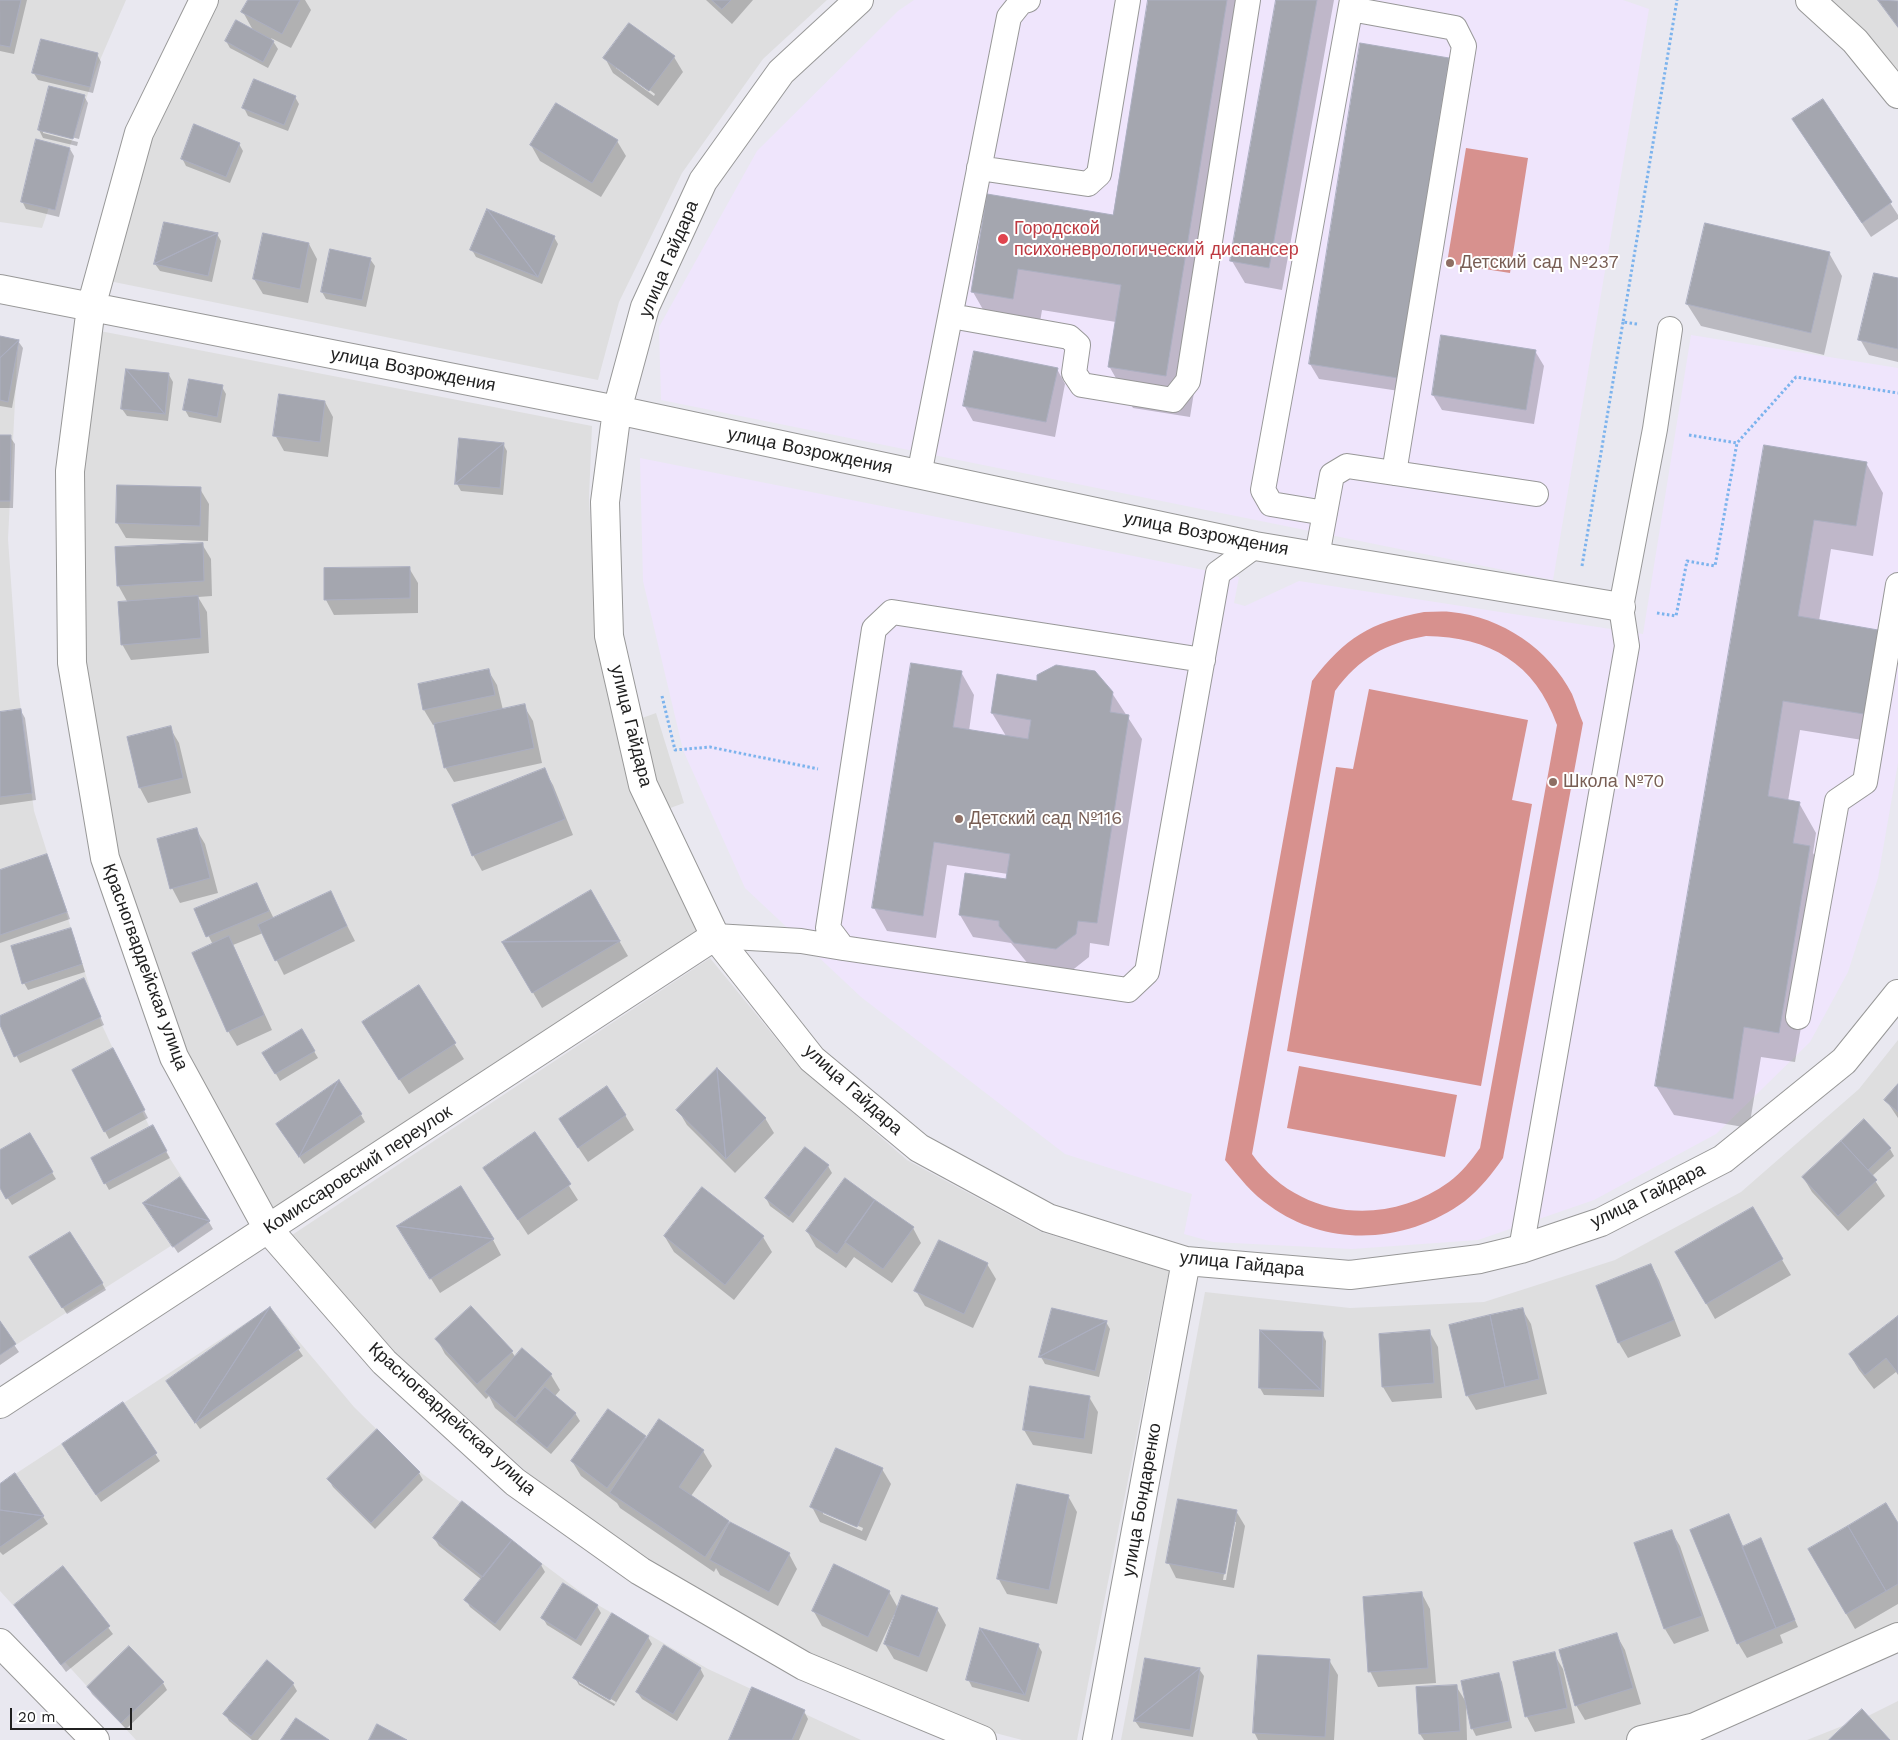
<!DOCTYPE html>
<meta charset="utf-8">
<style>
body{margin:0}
#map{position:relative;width:1898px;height:1740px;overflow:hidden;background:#e9e8f0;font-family:"Work Sans",sans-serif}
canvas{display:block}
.scale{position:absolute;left:10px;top:1708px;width:122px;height:22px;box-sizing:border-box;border:2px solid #212121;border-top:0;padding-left:6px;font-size:15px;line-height:18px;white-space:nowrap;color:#212121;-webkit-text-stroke:4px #fff;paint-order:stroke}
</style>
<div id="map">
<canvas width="1898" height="1740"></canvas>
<div class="scale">20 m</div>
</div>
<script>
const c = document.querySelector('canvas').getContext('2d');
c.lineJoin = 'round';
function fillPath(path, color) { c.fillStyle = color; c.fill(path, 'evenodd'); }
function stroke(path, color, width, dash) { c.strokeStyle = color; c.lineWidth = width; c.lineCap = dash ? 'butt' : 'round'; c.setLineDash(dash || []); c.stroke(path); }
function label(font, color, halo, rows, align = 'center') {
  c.font = font + ' "Work Sans",sans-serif'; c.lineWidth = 4; c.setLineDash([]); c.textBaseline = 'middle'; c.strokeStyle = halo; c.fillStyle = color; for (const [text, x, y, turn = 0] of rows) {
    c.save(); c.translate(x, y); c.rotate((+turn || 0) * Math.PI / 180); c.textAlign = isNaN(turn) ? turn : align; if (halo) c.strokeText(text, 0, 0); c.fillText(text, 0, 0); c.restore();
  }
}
fillPath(new Path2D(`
 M0,0H126L97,67L42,228L0,222Z
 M212,0H827L763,59L682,173L619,302L598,380L109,281L147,135Z
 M1824,0H1898V81Z
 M100,331L592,426L589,498L596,636L630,791L698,931L273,1210L183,1053L118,852L85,663L84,473Z
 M0,338L18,342L8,539L19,695L34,811L101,1023L149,1126L210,1221L0,1355Z
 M710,958L797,1064L907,1160L1041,1232L1169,1271L1077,1740H1022L984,1730L809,1653L649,1561L528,1473L395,1352L292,1235Z
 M1898,1040V1635L1657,1740H1121L1205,1292L1350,1308L1484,1302L1615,1260L1741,1192L1859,1089Z
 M270,1307L354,1407L420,1472L598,1605L708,1669L861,1740H136L0,1591V1484Z
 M1898,1701V1740H1807L1870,1715Z`), '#dededf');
fillPath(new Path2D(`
 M914,0H1623L1649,9L1553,580L661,400L659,327L757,151L898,11Z
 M1691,335L1898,368V763L1878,878L1848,972L1810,1042L1716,1134L1594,1200L1478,1240L1352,1249L1213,1242L1184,1234L1192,1194L1065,1154L861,997L745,888L683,750L643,581L640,458L1239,577L1234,603L1245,606L1299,581L1643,634Z`), '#efe5fc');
fillPath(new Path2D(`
 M1466,148L1528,158L1510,273L1447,263Z
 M1424,612C1433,612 1442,611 1451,612C1502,617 1549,649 1572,694C1576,704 1579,714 1583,723L1503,1158C1492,1174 1480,1189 1465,1201C1408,1243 1329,1249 1270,1206C1252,1194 1239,1177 1225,1160L1312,681C1346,637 1369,623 1424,612ZM1426,636C1490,637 1535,663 1557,725L1480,1148C1471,1161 1461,1173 1449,1182C1386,1228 1298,1219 1252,1154L1335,691C1359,658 1386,643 1426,636Z
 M1369,689L1528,720L1512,800L1532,804L1481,1086L1287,1051L1336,767L1353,769Z
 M1299,1066L1457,1095L1445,1157L1287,1128Z`), '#d7918e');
fillPath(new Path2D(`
 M656,713L684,803L662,811L634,721Z`), '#ddd');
fillPath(new Path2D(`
 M0,0H27L14,54L0,51Z
 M249,0H305L311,10L291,48L271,38L278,49L268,68L230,48L226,41L254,32L243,12Z
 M706,0H753L732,24Z
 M1149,0H1241L1254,23L1190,417L1133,408L1109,366L1116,322L1042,310L1037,340L997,334L973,292L1114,216Z
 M1278,0H1334L1282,290L1245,283L1232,261Z
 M97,54L101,62L93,93L38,80L33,72Z
 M674,57L683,72L658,106L613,73L605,58ZM616,65L655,94L654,96L616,68Z
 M1448,59L1457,74L1406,392L1319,379L1310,364Z
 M84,96L88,103L79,139L43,130V133L78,142L77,146L43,138L39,130Z
 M295,97L299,104L288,131L248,116L244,108Z
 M1823,100L1898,215V219L1871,237L1803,134Z
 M617,141L626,156L601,197L540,161L531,145Z
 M239,144L243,151L230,183L186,166L182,158Z
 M70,149L74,156L59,217L26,209L22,201Z
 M217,234L221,241L212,282L160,271L155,264Z
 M554,237L558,244L542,284L476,257L472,250Z
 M309,244L317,259L308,303L263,294L254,279Z
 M1829,253L1842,276L1824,355L1701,326L1687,304Z
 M370,259L375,266L366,307L326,299L322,292Z
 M1898,280V362L1869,355L1860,339Z
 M0,338L18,341L23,348L12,408L0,406Z
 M1535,351L1544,366L1534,424L1442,410L1433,395Z
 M1057,369L1065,384L1055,437L973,421L964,405Z
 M169,375L173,382L168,421L127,416L122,409Z
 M222,387L226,394L221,423L189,417L185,410Z
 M325,402L333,417L328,457L284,451L275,435Z
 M0,436L10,437L15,444L13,508H0Z
 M503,444L507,451L503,495L461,491L457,484Z
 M1765,446L1866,463L1883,493L1873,556L1831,549L1819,621L1878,631L1895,661L1881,743L1800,730L1788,801L1799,803L1816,833L1813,853L1827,877L1795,1062L1761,1057L1749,1128L1674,1115L1656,1086Z
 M119,486L200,489L209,504L208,541L126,538L117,523Z
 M202,544L211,559L212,596L198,597L207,612L209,653L131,660L122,644L128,603L118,585Z
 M409,568L418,583V613L334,615L326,600L325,570Z
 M488,670L497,685L503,710L524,706L533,721L542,763L454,782L445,767L436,724L433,725L424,710L419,685Z
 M961,672L974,695L969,731L1006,736L992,713L1112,693L1142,739L1109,946L1090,943L1089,957L1070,972L1029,965L1011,943L973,937L960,915L1007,881L1008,874L947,865L936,938L887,931L874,908Z
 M21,711L25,718L36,800L0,805V713Z
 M170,728L179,743L191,793L148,803L140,788L128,738Z
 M544,770L553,785L573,835L482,871L473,855Z
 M196,829L205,844L218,893L180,903L172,888Z
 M46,855L50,862L70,919L0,943V871Z
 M257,884L274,919L330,892L355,941L284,975L263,933L233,945L272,1030L237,1046L228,1031L213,945L196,910Z
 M591,892L628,956L542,1008L504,943Z
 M70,929L74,936L85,972L28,990L24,983Z
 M87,986L104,1025L20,1063L0,1022V1017Z
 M418,987L464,1059L409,1094L372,1037Z
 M302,1031L318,1058L280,1081L264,1053Z
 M116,1057L148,1118L109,1139L73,1071Z
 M1898,1086V1118L1886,1100Z
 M678,1110L765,1118L774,1133L735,1173L687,1125Z
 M361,1115L365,1122L304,1164L282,1131Z
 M625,1115L634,1130L588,1162L569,1134Z
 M1864,1121L1890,1149L1894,1156L1872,1176L1885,1196L1848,1231L1812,1192L1803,1177Z
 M156,1133L170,1158L109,1190L92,1159Z
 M535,1133L578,1200L528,1235L484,1168Z
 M29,1135L56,1179L12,1205L0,1186V1152Z
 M828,1166L832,1173L793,1223L770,1206L766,1198Z
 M1752,1209L1791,1275L1715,1319L1677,1252Z
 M149,1210L209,1222L213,1229L178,1253Z
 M913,1228L921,1243L892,1283L854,1257L846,1268L816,1247L807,1231Z
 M665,1237H763L772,1252L734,1300L674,1252Z
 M493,1240L501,1255L440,1293L408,1242Z
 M987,1264L996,1279L973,1328L925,1306L916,1291Z
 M35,1265L102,1283L106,1290L67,1314Z
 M1651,1265L1659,1280L1681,1336L1628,1358L1619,1343L1597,1287Z
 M270,1308L303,1356L200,1429L172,1388Z
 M1522,1309L1531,1324L1547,1394L1476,1410L1467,1395Z
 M1898,1318V1375L1896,1372L1874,1389L1859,1370L1850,1355Z
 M1106,1322L1110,1329L1099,1377L1045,1364L1041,1357Z
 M0,1324L19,1352L0,1365Z
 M1262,1331L1322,1333L1326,1341L1324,1397L1264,1395L1260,1388Z
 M1429,1331L1438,1347L1442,1398L1392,1402L1383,1387L1380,1335Z
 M437,1339L512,1352L516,1358L551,1375L560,1390L555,1396L575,1413L580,1421L551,1454L495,1408L489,1396L486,1399L445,1354Z
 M1089,1397L1098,1412L1092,1454L1033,1445L1024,1430Z
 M122,1404L160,1461L101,1502L67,1452Z
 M645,1437L647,1440L703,1451L712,1466L691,1496L728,1522L730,1525L789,1554L797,1569L778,1606L720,1575L716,1568L714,1572L620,1508L617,1503L581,1476L572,1461Z
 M882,1469L891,1484L866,1541L820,1522L812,1507ZM823,1511L863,1528L862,1531L823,1514Z
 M419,1473L423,1480L375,1529L333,1487L329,1480Z
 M15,1475L48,1524L3,1555L0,1552V1486Z
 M1068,1496L1077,1512L1057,1604L1007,1594L998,1578Z
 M462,1503L541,1565L545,1572L500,1631L470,1607L466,1600L482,1580L439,1546L434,1538Z
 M1236,1511L1245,1526L1234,1588L1176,1578L1168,1562ZM1233,1522H1236L1226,1580H1223Z
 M1728,1516L1744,1548L1761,1540L1798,1627L1780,1635L1783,1643L1747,1658L1738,1643Z
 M1898,1525V1604L1855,1629L1809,1550Z
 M1671,1531L1680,1546L1709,1631L1674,1644L1665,1629L1636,1544Z
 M63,1568L113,1634L66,1672L16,1605Z
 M889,1592L898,1608L937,1609L946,1625L927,1672L894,1659L885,1644L896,1615H894L877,1652L822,1626L813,1610Z
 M1422,1594L1430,1609L1436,1683L1378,1687L1370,1671Z
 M597,1606L601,1613L581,1646L547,1625L543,1618Z
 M1616,1634L1625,1650L1641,1704L1585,1720L1576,1705Z
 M648,1637L652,1644L614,1706L579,1685L575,1678ZM579,1680L616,1702L615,1704L579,1683Z
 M1038,1645L1042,1652L1029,1702L972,1687L968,1679Z
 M1554,1654L1563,1669L1575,1723L1535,1732L1527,1717L1515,1663Z
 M1329,1660L1338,1675L1334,1740H1258L1254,1732Z
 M700,1668L704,1676L677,1721L642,1699L637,1692Z
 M1199,1669L1204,1676L1193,1737L1140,1728L1135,1721Z
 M1498,1674L1502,1682L1512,1728L1476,1736L1472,1728Z
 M163,1683L167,1690L126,1729L92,1694L88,1687Z
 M293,1684L297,1691L258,1740H252L229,1721L225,1714Z
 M1456,1686L1466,1702L1467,1740H1424L1420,1734Z
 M804,1711L808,1719L799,1740H730Z`), '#0003');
const building = new Path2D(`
 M0,0H21L10,47L0,45Z
 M248,0H300L282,34L241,12Z
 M712,0H731L722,9Z
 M1148,0H1227L1166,376L1108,367L1121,285L1018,269L1013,299L971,292L987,194L1113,215Z
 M1276,0H1317L1269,268L1230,261Z
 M1878,0L1898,1V27Z
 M236,20L274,41L263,62L225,41Z
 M629,23L675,56L649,91L603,58Z
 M41,39L98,53L90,87L32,73Z
 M1360,43L1449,58L1398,378L1309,364Z
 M254,79L296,96L284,125L242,108Z
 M49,86L85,95L73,139L38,130Z
 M1823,99L1892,202L1862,223L1792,119Z
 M556,103L618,140L592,183L530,145Z
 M194,124L240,143L226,177L181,159Z
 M36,139L70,148L55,210L21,202Z
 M487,209L555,236L538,277Z
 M487,209L538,277L470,250Z
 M164,222L218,233L154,264Z
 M1705,223L1830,252L1811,333L1686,304Z
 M218,233L208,276L154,264Z
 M263,233L309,243L300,289L253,279Z
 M330,249L371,258L362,300L321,292Z
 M1874,273L1898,278V349L1858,340Z
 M1441,335L1536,350L1526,410L1432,395Z
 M0,336L19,340L0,358Z
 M19,340L8,402L0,400V358Z
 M974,351L1058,368L1046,422L963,406Z
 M126,369L165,414L121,409Z
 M126,369L169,373L165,414Z
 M189,379L223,385L217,417L183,410Z
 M279,394L325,401L320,442L273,436Z
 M0,435H11L10,501H0Z
 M459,438L504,443L455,484Z
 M504,443L500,488L455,484Z
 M1764,445L1867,462L1856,526L1814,520L1798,616L1878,630L1864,714L1783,701L1768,796L1800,802L1793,843L1810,846L1779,1033L1744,1027L1733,1099L1655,1086Z
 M117,485L201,487L200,526L116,523Z
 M203,543L204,581L117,586L115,547Z
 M410,567V598L324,600V568Z
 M198,596L201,638L121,645L118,602Z
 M911,663L962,671L953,727L1028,739L1031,720L991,713L997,674L1037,681V675L1056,665L1095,671L1113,692L1110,712L1129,715L1097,923L1078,921L1076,934L1056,949L1014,943L999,926V921L959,915L965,873L1006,879L1010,854L934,842L923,916L872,908Z
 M489,669L495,695L423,710L418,684Z
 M525,704L534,748L444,768L434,724Z
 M21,709L32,793L0,797V712Z
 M171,726L183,778L139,788L127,737Z
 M545,768L565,819L472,856L452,805Z
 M197,828L210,878L170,889L157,839Z
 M47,854L67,912L0,935V870Z
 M257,883L269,911L206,937L194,909Z
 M591,890L620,941L502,942Z
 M331,891L347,926L275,961L258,925Z
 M71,928L82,964L22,984L11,946Z
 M229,936L264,1015L227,1032L192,953Z
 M620,941L532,993L502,942Z
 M84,978L101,1017L14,1057L0,1025V1016Z
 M419,985L456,1043L399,1080L362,1022Z
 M302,1029L315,1051L275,1074L262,1053Z
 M113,1048L145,1110L104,1132L72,1070Z
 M717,1068L726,1159L676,1110Z
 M717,1068L766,1118L726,1159Z
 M339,1080L299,1157L276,1124Z
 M339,1080L362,1114L299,1157Z
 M1898,1084V1112L1884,1100Z
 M607,1086L626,1115L578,1148L559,1119Z
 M1864,1119L1891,1148L1868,1170L1841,1141Z
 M153,1125L167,1151L104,1184L91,1158Z
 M535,1132L571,1184L518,1220L483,1168Z
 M30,1133L53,1172L6,1199L0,1188V1150Z
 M1841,1141L1877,1180L1838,1216L1802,1177Z
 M805,1147L829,1165L789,1217L765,1198Z
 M180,1177L210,1221L143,1203Z
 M845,1178L875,1200L837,1254L806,1231Z
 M461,1186L494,1239L397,1226Z
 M702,1187L764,1236L725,1285L664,1236Z
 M875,1200L914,1227L883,1269L845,1242Z
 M143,1203L210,1221L173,1247Z
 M1753,1207L1783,1259L1706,1304L1675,1252Z
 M397,1226L494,1239L430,1279Z
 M70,1232L103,1283L62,1308L29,1257Z
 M939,1240L988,1263L964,1314L914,1291Z
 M1651,1264L1674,1320L1618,1343L1596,1286Z
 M471,1306L513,1351L477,1384L435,1339Z
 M270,1307L195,1423L166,1381Z
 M270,1307L300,1348L195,1423Z
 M1052,1308L1107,1321L1039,1357Z
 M1523,1308L1539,1379L1505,1387L1490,1315Z
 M1490,1315L1505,1387L1466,1396L1449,1325Z
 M1898,1316V1373L1886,1358L1865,1375L1849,1354Z
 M0,1321L16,1344L0,1355Z
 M1107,1321L1095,1371L1039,1357Z
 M1260,1330L1321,1390L1259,1388Z
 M1260,1330L1323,1332L1321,1390Z
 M1430,1330L1434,1383L1382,1387L1379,1334Z
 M522,1348L552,1374L515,1418L485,1392Z
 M1030,1386L1090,1396L1084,1439L1023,1430Z
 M545,1387L576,1413L547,1448L516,1422Z
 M123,1402L157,1453L96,1495L62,1444Z
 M608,1409L646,1436L607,1488L571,1461Z
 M659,1419L704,1450L679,1487L729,1521L705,1557L610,1493Z
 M377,1429L420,1472L371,1523L327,1479Z
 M836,1448L883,1468L857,1527L810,1507Z
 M15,1473L44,1516L0,1510V1484Z
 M1017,1484L1069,1495L1049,1590L997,1579Z
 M1178,1499L1237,1510L1225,1574L1166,1563Z
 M462,1501L512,1540L483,1577L433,1538Z
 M1886,1503L1898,1523V1584L1886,1591L1848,1526Z
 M0,1510L44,1516L0,1547Z
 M1729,1514L1776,1628L1737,1644L1690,1530Z
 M730,1522L790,1553L769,1592L710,1560Z
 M1848,1526L1886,1591L1846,1614L1808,1549Z
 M1672,1530L1702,1616L1664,1629L1634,1543Z
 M1761,1538L1795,1620L1776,1628L1742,1547Z
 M512,1540L542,1564L495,1624L464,1600Z
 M834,1564L890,1591L868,1637L812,1611Z
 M63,1566L110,1626L61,1665L14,1605Z
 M563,1583L598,1605L576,1640L541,1618Z
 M1422,1592L1428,1668L1368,1672L1363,1597Z
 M902,1595L938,1608L919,1657L884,1644Z
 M612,1613L649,1636L610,1700L573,1678Z
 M980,1628L1025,1695L966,1680Z
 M980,1628L1039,1644L1025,1695Z
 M1617,1633L1633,1688L1575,1706L1559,1650Z
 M664,1645L701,1668L673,1714L636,1692Z
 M129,1646L164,1682L121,1723L87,1687Z
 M1555,1652L1567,1708L1525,1717L1513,1662Z
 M1258,1655L1330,1659L1325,1737L1253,1733Z
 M1145,1658L1200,1668L1134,1721Z
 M267,1660L294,1683L251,1736L223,1714Z
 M1200,1668L1190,1730L1134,1721Z
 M1499,1673L1509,1721L1471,1729L1461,1681Z
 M1457,1685L1460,1731L1419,1734L1416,1687Z
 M752,1687L805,1710L792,1740H729Z
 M1862,1709L1890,1740H1829Z
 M296,1718L329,1740H281Z
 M377,1724L407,1740H369Z`);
fillPath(building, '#a4a6af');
stroke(building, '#acafc1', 1);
const lane = new Path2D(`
 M1351,9L1455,28L1464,46L1394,473
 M979,168L1088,184L1099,174L1128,0
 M951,316L1069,337L1078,345L1074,373L1082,385L1173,400L1188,381L1248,0
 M919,475L1009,17L1021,2L1028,0
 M1325,513L1271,504L1263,490L1352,0
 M1317,556L1332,475L1347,466L1536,494
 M1203,660L892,612L874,629L828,928L843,948L1128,990L1147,972L1218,573L1255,546
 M715,936L801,941L843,948
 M1798,1017L1837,801L1865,782L1898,585
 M1521,1249L1627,646L1621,607L1655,429L1670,329`);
const street = new Path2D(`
 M204,0L139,133L91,307L70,471L72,663L105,858L174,1057L268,1229L384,1362L515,1482L640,1571L804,1666L982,1740
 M859,0L781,72L703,181L645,307L617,410L605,502L609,636L643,785L715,936L812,1059L919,1148L1048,1218L1186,1261L1350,1275L1480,1259L1521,1249L1601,1222L1723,1159L1844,1061L1898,994
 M1810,0L1855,41L1898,94
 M0,289L617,410L1255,546L1621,607
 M0,1404L715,936
 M0,1643L95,1740
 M1097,1740L1186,1261
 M1641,1740L1695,1727L1898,1637`);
stroke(lane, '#989898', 26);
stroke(street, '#989898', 30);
stroke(new Path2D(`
 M1637,324L1623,322L1677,0
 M1689,435L1737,443
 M1582,566L1623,322
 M1657,613L1676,616L1687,561L1715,566L1737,443L1796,377L1898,393
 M662,696L675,750L710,747L818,769`), '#7cb3ed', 3, [2.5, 2.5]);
stroke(lane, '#fff', 24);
stroke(street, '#fff', 28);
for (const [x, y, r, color] of [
 [1003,239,6,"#e0444e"],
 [1450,263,5,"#8d6e63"],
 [1553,782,5,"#8d6e63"],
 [959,819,5,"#8d6e63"]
]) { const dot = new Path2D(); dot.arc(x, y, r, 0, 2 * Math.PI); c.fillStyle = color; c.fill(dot); stroke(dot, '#fff', 2); }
label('18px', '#be3a42', '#fff', [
 ["Городской",1014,229],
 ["психоневрологический диспансер",1014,250]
], 'left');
label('18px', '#212121', '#fff', [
 ["улица Гайдара",669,259,-67],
 ["улица Возрождения",413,370,11],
 ["улица Возрождения",810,451,12],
 ["улица Возрождения",1206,534,11],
 ["улица Гайдара",631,726,76],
 ["Красногвардейская улица",145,967,70],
 ["улица Гайдара",853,1090,42],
 ["Комиссаровский переулок",358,1170,-33],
 ["улица Гайдара",1648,1196,-26],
 ["улица Гайдара",1242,1264,6],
 ["Красногвардейская улица",452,1419,42],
 ["улица Бондаренко",1142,1500,-80]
]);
label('18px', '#785e54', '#fff', [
 ["Детский сад №237",1460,263],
 ["Школа №70",1563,782],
 ["Детский сад №116",969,819]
], 'left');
</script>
